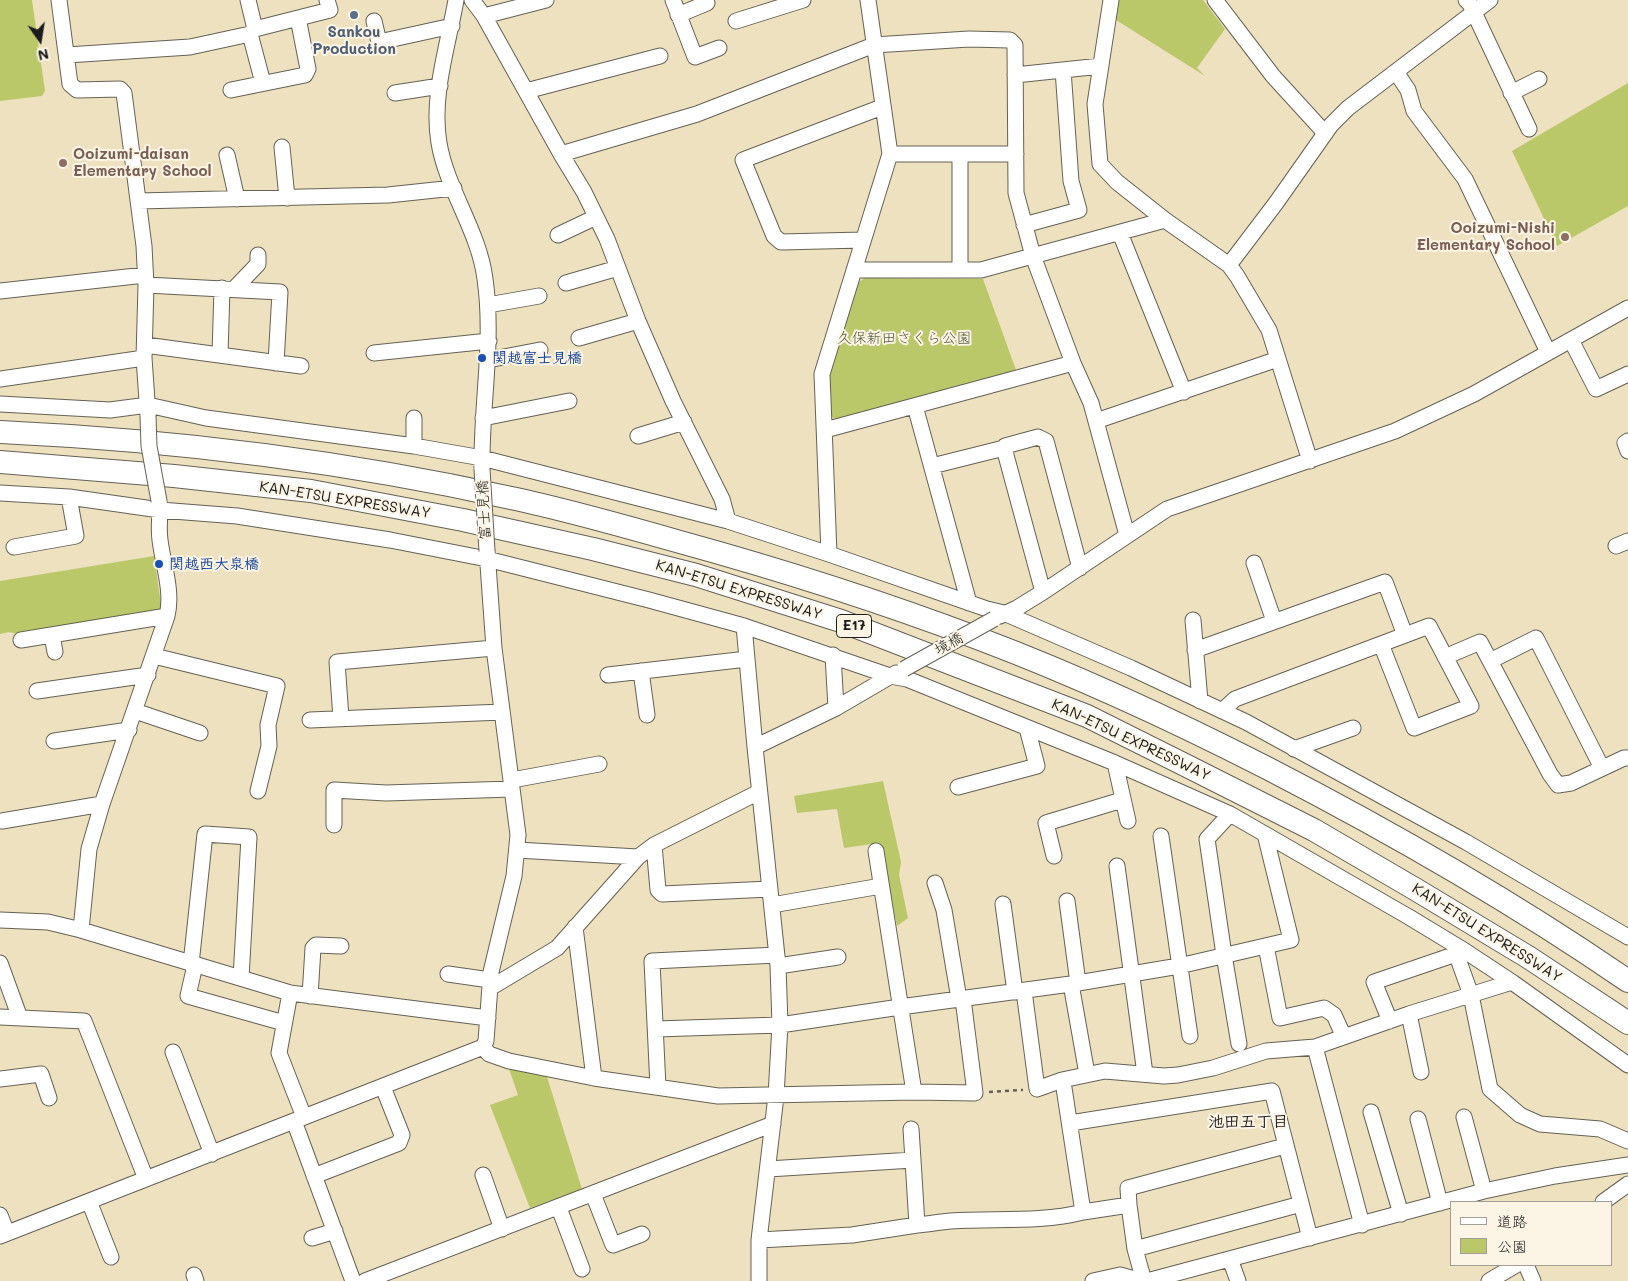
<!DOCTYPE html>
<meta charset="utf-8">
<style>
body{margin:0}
#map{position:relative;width:1628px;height:1281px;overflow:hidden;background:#ede1bf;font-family:Mali,"Klee One",sans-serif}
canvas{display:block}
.legend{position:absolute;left:1450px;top:1201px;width:162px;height:65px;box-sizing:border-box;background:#fcf5e5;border:1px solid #a29e95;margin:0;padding:6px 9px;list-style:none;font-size:15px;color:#1c1c1c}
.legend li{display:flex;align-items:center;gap:10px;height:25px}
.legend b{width:25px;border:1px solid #a29e95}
.north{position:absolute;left:15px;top:15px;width:50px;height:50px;-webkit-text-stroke:4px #fcf5e5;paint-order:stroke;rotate:167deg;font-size:14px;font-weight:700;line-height:20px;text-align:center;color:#1c1c1c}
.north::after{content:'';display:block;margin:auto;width:18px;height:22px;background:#1c1c1c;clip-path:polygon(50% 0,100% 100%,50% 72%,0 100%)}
</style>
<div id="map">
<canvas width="1628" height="1281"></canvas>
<ul class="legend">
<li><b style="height:6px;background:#fff"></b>道路</li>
<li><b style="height:14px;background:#bac86a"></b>公園</li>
</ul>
<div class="north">N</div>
</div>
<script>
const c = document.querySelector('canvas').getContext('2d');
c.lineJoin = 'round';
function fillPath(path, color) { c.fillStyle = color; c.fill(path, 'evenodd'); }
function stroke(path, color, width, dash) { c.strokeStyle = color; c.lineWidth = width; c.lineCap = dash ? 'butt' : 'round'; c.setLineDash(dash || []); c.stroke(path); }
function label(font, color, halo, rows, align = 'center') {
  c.font = font + ' Mali,"Klee One",sans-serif'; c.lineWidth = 4; c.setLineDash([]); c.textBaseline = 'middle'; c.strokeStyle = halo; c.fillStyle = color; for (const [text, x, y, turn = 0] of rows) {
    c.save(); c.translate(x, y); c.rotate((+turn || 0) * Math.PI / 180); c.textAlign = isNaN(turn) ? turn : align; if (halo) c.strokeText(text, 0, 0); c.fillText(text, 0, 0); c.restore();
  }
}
fillPath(new Path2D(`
 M0,0H32L45,91L42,96L0,101Z
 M1119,0H1203L1225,29L1197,68L1205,76L1116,20Z
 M1628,83V206L1557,246L1512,151Z
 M865,278L983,279L1016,370L837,420L830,416V375L857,283Z
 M154,556L161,604L160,610L17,634L9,632L0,634V581Z
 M883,781L901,862L899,875L908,918L897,926L879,843L844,848L837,809L797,813L794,796Z
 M508,1066L547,1077L582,1189L530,1208L490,1105L518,1095Z`), '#bac86a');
const minor = new Path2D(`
 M59,0L70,84L77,90L120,89L124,93L144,246L146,285L144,358L148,415
 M456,0C448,46 431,96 439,143C447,190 479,231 485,279C494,342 481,405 482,468
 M472,0L484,16L561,154L584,192L607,239L638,321L673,401L722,499L728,521
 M673,0L695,57L719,48
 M1111,0L1095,104L1100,164L1117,182L1165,220L1229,265L1237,276L1269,330L1310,461
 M1215,0L1273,76L1325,133
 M1466,0L1470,4L1529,129
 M678,15L707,3
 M484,16L546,0
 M374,21L379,42L452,26
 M736,21L803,0
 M255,29L330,10L327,0
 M250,34L263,83
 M67,55L190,47L250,34L255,29L248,0
 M1396,72L1408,90L1414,111L1465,179L1548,352
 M1015,75L1101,66
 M231,90L305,75L308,69L298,18
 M526,91L660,56
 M395,93L440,86
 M1511,93L1539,79
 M282,147L287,198
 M561,154L697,114L874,45L969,39L1010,40L1015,45L1016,193L1033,256L1073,363L1091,403L1127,535
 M890,154H1016
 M960,154V270
 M227,155L237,199
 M138,201L388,195L454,188
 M1024,225L1079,210L1071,181L1063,70
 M1120,233L1184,392
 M558,235L596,217
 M863,240L781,242L774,236L743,160L882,107
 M1229,265L1276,203L1331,125L1348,108L1490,0
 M854,270H981L1165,220
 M566,283L618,268
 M146,285L280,292L276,363
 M234,289L258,264V255
 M0,291L145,275
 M488,305L539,296
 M579,338L638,321
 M1571,340L1596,389L1628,374
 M145,345L301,366
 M374,353L489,341
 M220,355L222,288
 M488,360L540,350
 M0,379L144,358
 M0,404L110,410L148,405L206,418L414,446L482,458L728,521L829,554L987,609L1004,613L1131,668L1246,722L1466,842L1628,937
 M915,406L969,603
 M483,418L569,401
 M1096,421L1278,359
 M825,430L1073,363
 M638,436L684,422
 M1628,441L1625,443L1628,451
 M414,446V418
 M1004,448L1043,592
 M932,466L1004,448L1005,446L1038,437L1046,441L1080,568
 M0,493L69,497L160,510L237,516L390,540L487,559L649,600L744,626L890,676L907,679L1115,763L1230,814L1409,917L1465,951L1512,982L1628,1065
 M1616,546L1628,541
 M14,547L76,536L69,497
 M829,554L822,374L890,154L868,0
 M1254,563L1274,621
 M1000,616L1017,608L1043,592L1167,509L1395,431L1474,394L1628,308
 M1193,620L1200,701
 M744,626L755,747
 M52,635L55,652
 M21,640L167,616
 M1195,650L1385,582L1405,635
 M833,655L836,708
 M154,656L277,686L268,725L269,746L258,791
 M1445,657L1480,642L1550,774L1558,785L1571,783L1624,758H1628
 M1490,661L1536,638L1602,768
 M641,671L647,715
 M608,675L747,659
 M37,691L148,675
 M135,711L200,733
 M1222,711L1235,699L1429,626L1471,706L1414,728L1381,644
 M341,718L337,662L494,648
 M310,720L502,712
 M54,741L129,730
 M1294,749L1353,728
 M1115,763L1128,821
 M512,780L599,764
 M958,787L1037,766L1027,728
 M1230,814L1207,839L1224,955L1239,1044
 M2,821L102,804
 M334,825V790L386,793L512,789
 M1161,836L1190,1036
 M654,845L658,890L662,894L770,889
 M517,850L638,857
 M876,851L914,1092
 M1054,856L1046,823L1122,800
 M1117,866L1145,1074
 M935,883L944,910L959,999
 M1067,901L1078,983
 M1003,904L1015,992
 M772,905L881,886
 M0,920L48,922L81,930L290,993L488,1018
 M575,927L594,1078
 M81,930L89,849L102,804L167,616C173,591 163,565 160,540C158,527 161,514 159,501
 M1266,946L1280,1018L1324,1008L1334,1015L1344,1037
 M1456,953L1471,995L1490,1089L1520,1115L1540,1124L1600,1129L1628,1141
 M0,963L20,1018
 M191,964L205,834L249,837L241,978
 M195,965L188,996L284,1023
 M778,966L838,957
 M448,974L490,980
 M1071,984L1087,1074
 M490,988L557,948L638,857L654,845L759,792
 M1024,991L1037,1089L1062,1080L1105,1071L1164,1076L1178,1075L1213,1068L1266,1051L1315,1047L1409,1014L1512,982
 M290,993L279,1053L304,1117
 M310,996L313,948L316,945L341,946
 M1409,1014L1421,1072
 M0,1017L84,1021L146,1179
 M1390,1021L1374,982L1465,951
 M656,1029L780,1025L900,1007L1078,983L1179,966L1291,940L1265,834
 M483,1047L489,1054L509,1061L594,1078L718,1096L914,1092L975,1093L963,999
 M1315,1047L1362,1225
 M173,1052L212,1154
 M0,1079L41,1074L49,1098
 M658,1087L652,961L777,955
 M1064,1088L1083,1212L1129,1205L1135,1249L1144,1281
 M1371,1112L1401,1214
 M1464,1117L1484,1191
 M1418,1119L1440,1203
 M294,1121L353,1281
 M1070,1123L1272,1091L1310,1238
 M911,1129L913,1160
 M483,1175L502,1229
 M314,1176L399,1143L402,1135L383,1087
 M593,1194L613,1245L642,1234
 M89,1201L111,1257
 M1603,1202L1628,1184
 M1129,1205L1128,1188L1285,1146
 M559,1208L582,1269
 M0,1215L7,1233
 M917,1225C928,1224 940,1222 951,1221C995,1218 1040,1223 1083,1212
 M0,1236L483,1047L486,1041L491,972L514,876L518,835L494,648L487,551
 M312,1238L335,1231
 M759,1240L852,1235L917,1225L913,1160L768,1169
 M1135,1249L1301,1204
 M1230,1259L1238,1281
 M1526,1265L1533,1281
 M194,1275L196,1281
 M365,1281L773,1124
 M759,1281V1240L776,1096L780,1025L778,966L755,747L836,708L896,673
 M1093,1281L1120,1275L1142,1281
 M1147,1281L1484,1191L1555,1176L1628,1165
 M1489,1281L1516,1265`);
const highway = new Path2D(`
 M0,432C171,440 344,461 511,498C568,510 624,526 680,542C782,570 882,602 980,639C1078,676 1173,720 1267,768C1391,832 1513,902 1628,981
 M0,462L174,476L311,491L463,520L593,549L696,575L841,621L1087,716L1185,765L1314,830L1415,889L1528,957L1628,1023`);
stroke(minor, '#656155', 17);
stroke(highway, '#656155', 24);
stroke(new Path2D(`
 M989,1092L1023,1090`), '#656155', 2.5, [4, 4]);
stroke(minor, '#fff', 15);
stroke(highway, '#fff', 22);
const minorBridge = new Path2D(`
 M148,416L149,446L159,501
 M482,469L487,551
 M904,669L994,619`);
stroke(minorBridge, '#656155', 17, []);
stroke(minorBridge, '#fff', 15);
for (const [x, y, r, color] of [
 [354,15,5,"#5c6f8a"],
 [63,163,5,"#8d6e63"],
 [1565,237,5,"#8d6e63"],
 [482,358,5,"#1a4fb4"],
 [159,564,5,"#1a4fb4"]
]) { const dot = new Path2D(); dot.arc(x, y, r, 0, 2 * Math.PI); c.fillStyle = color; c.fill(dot); stroke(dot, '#fcf5e5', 2); }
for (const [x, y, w] of [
 [854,626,35]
]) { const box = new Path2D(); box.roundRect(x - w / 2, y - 11.5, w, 23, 4); c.fillStyle = '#fcf5e5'; c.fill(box); stroke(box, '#1c1c1c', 1); }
label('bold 14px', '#1c1c1c', null, [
 ["E17",854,626]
]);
label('bold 15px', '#4e5e75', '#fcf5e5', [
 ["Sankou",354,32],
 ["Production",354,49]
]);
label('bold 15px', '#785e54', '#fcf5e5', [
 ["Ooizumi-daisan",73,154],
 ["Elementary School",73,171],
 ["Ooizumi-Nishi",1555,228,"right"],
 ["Elementary School",1555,245,"right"]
], 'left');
label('15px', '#535837', '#fcf5e5', [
 ["久保新田さくら公園",904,338]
]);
label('bold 15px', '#164399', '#fcf5e5', [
 ["関越富士見橋",492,358],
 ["関越西大泉橋",169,564]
], 'left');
label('15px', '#1c1c1c', '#fcf5e5', [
 ["KAN-ETSU EXPRESSWAY",345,500,9],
 ["富士見橋",484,510,-93],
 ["KAN-ETSU EXPRESSWAY",739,590,17],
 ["境橋",949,644,-29],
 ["KAN-ETSU EXPRESSWAY",1131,740,25],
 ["KAN-ETSU EXPRESSWAY",1487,933,32]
]);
label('bold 16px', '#1c1c1c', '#fcf5e5', [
 ["池田五丁目",1248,1122]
]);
</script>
